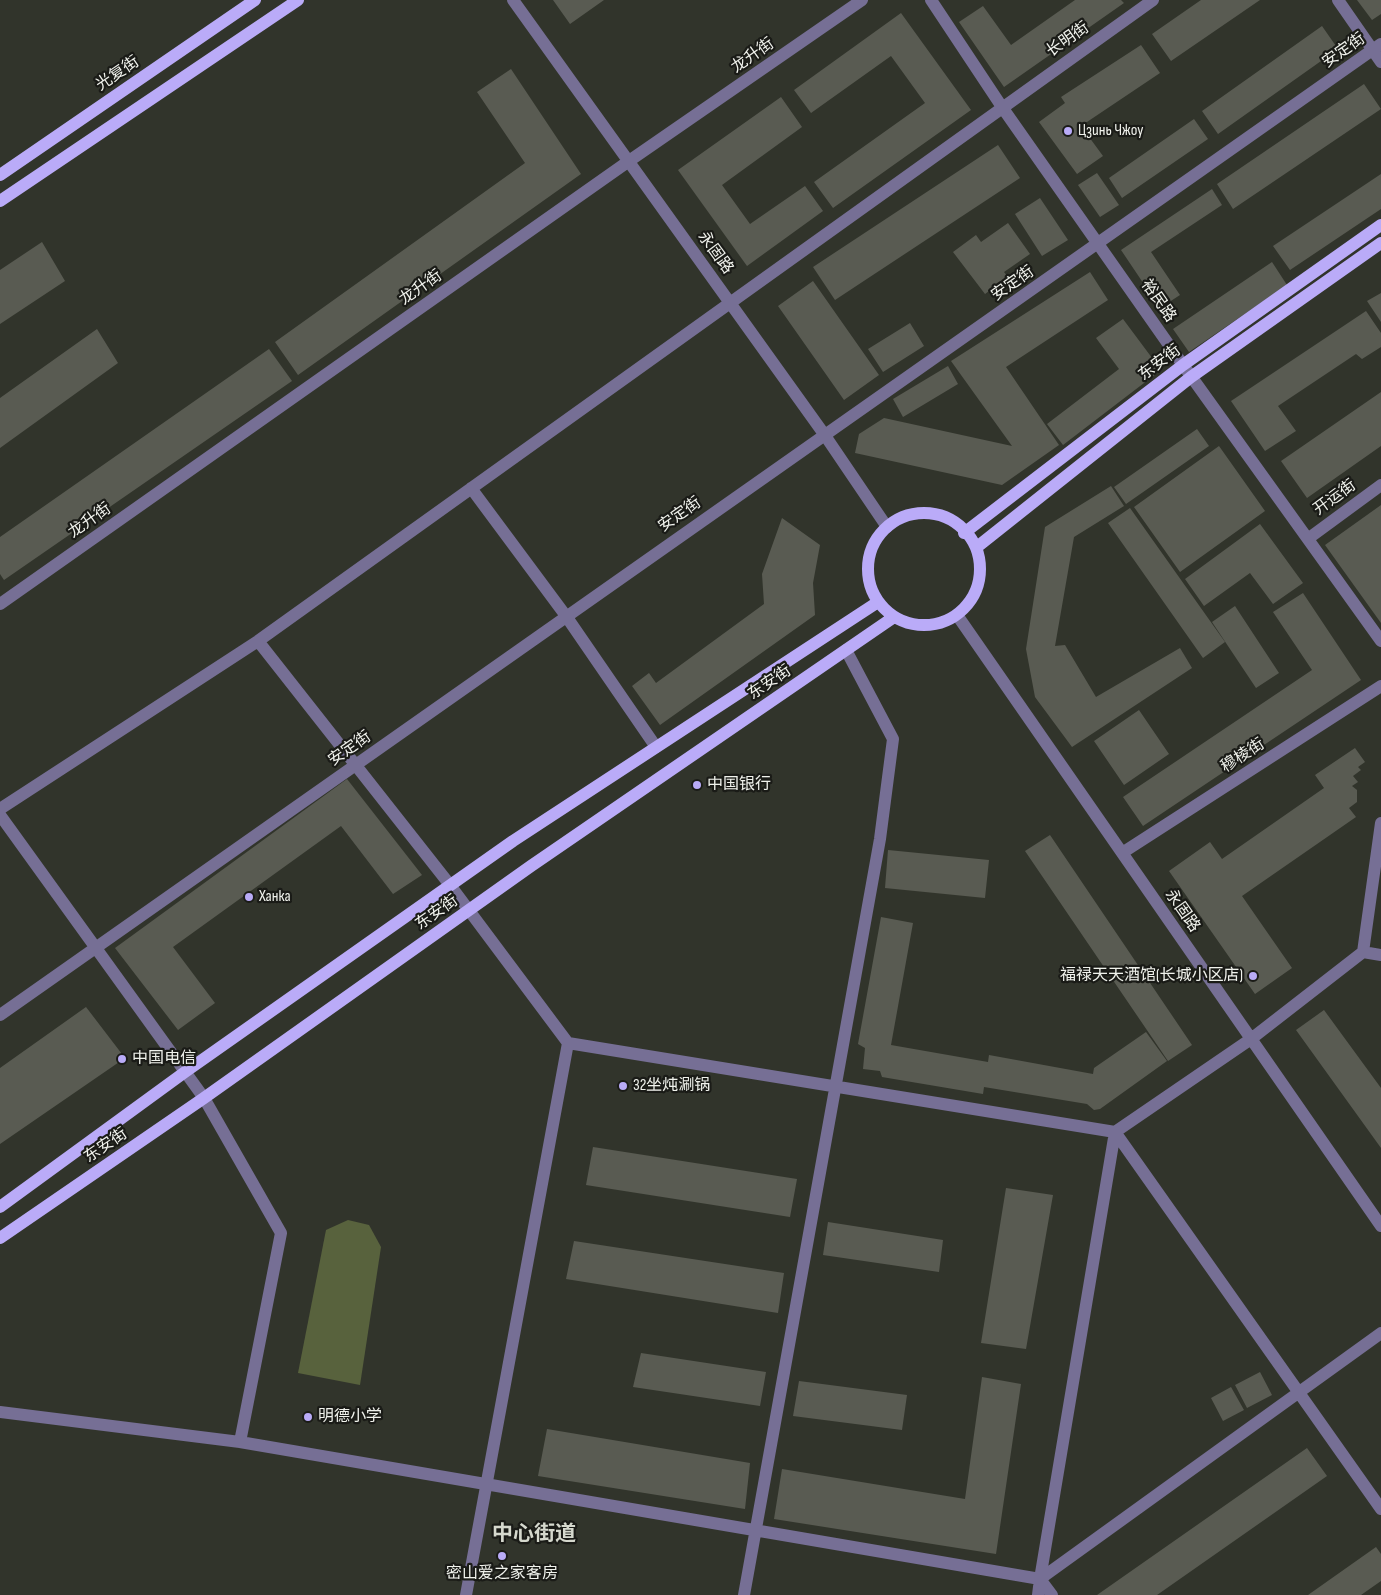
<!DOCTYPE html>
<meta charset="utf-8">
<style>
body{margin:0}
canvas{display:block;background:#31342b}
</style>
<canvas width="1381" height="1595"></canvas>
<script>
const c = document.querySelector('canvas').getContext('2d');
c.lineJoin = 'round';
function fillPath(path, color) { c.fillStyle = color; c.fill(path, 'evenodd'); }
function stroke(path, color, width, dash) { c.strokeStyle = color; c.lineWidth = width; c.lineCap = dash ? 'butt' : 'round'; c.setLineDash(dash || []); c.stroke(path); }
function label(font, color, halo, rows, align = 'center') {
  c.font = font + ' "Sofia Sans Condensed","Noto Sans SC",sans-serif'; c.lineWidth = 4.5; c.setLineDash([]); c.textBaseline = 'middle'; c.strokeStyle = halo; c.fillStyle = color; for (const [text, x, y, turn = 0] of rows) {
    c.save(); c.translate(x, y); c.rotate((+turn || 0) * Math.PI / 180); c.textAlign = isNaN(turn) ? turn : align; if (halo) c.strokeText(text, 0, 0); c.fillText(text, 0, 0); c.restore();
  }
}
fillPath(new Path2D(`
 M348,1220L369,1225L381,1247L360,1385L298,1373L326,1230Z`), '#58623d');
fillPath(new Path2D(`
 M553,0H604L570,24Z
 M1075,0H1121L1124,3L1004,87L959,22L983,6L1011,45Z
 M1201,0H1260L1171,61L1152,34Z
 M1357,0H1381V14L1372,20Z
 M901,13L971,110L833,208L814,182L925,103L891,56L811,113L794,90Z
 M1322,26L1338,49L1218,134L1202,111Z
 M1141,45L1160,73L1081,126L1103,156L1077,174L1039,122L1065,103L1061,97Z
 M511,69L581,174L298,375L275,342L525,163L477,92Z
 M1364,84L1381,109L1233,209L1217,184Z
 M781,97L802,127L722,185L750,224L805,186L823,211L747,266L678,170Z
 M1194,119L1208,139L1122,198L1109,178Z
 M998,145L1020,178L835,300L813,267Z
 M1097,173L1119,205L1100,217L1078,185Z
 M1381,174V209L1290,270L1273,246Z
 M1212,189L1222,205L1151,252L1180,295L1160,308L1121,250Z
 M1040,198L1068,240L1042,256L1015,214Z
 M1008,223L1030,254L1004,272L1008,277L985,294L953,252L976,235L981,242Z
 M42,242L65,281L0,324V270Z
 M1272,262L1287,285L1189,352L1173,329Z
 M1090,272L1108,300L1006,367L1059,445L1002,485L855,453L859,434L884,418L1012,446L951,361Z
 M813,281L879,375L844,400L778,306Z
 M1381,293V322L1367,301Z
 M1366,311L1381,333V347L1362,359L1356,354L1278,406L1296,431L1265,451L1231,401Z
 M1123,319L1161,370L1063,445L1047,424L1119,369L1096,338Z
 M910,323L924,346L883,372L868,349Z
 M97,329L118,363L0,448V398Z
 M269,349L292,381L4,580L0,574V537Z
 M948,366L958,384L903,417L893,399Z
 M1381,392V446L1307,498L1281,461Z
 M1197,429L1209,446L1126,504L1114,487Z
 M1219,446L1265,511L1180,572L1134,507Z
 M1111,486L1124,506L1074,537L1055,646L1065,645L1096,697L1180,648L1192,668L1072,747L1035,697L1026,649L1045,527Z
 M1381,505V623L1325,545Z
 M1130,508L1225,642L1203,658L1108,523Z
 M782,518L820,545L813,583L815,615L660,725L632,686L649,673L656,683L764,604L762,574Z
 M1260,524L1303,583L1273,604L1250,573L1204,606L1185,579Z
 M1303,593L1361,680L1143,826L1123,797L1312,670L1273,612Z
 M1235,606L1279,673L1256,688L1212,622Z
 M1139,710L1169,754L1124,785L1094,741Z
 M1355,748L1365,762L1358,767L1361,770L1353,776L1358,782L1352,786L1357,790V802L1349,808L1356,817L1242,896L1292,968L1255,994L1169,871L1210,842L1222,859L1324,788L1315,775Z
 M347,779L422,875L393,894L341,826L173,947L215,1003L178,1030L115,948Z
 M1050,835L1192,1045L1168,1061L1025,851Z
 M888,850L989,860L985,898L885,888Z
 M881,917L913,923L891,1045L988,1062L989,1055L1093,1074L1094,1068L1146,1032L1167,1061L1100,1109L1094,1110L1087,1104L984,1087L983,1094L882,1077L880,1071L863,1069L865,1048L858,1044Z
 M86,1007L125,1058L0,1144V1068Z
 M1324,1010L1381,1088V1148L1296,1030Z
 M593,1147L797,1179L790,1217L586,1185Z
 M1006,1188L1053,1195L1026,1349L981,1343Z
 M828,1222L943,1240L939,1272L823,1255Z
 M574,1241L784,1273L778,1313L566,1279Z
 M641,1353L766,1372L760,1406L633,1387Z
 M1260,1372L1272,1395L1247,1408L1235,1385Z
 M982,1377L1021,1384L996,1554L774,1519L782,1469L965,1499Z
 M799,1381L907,1395L902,1430L793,1416Z
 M1231,1387L1244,1410L1223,1421L1211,1398Z
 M547,1429L750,1463L745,1509L538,1476Z
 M1307,1448L1327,1476L1157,1595H1097Z
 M1376,1547L1381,1554V1581L1361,1595H1308Z`), '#595b52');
stroke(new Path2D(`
 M513,0L824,434L887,527
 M931,0L1002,107L1183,365L1381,641
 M1338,0L1381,62
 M471,488L566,616L656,747
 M1309,538L1381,485
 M0,604L629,161L862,0
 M957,615L1381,1226
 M258,641L450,885L568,1043L1115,1132L1381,1509
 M0,809L258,641L1153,0
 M0,815L204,1098L281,1233L240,1442
 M1381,823L1363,952L1381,955
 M1122,853L1381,686
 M0,1015L1381,44
 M0,1412L240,1442L1040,1579
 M466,1595L568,1043
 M744,1595L880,839L893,739L846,650
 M1038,1595L1040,1579L1381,1333
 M1052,1595L1040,1579L1115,1132L1251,1039L1363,952`), '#766f95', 12);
stroke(new Path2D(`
 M0,175L255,0
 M0,201L298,0
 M868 569a56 56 0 1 1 112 0a56 56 0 1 1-112 0Z
 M964,533L1183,365L1381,225
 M977,547L1191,377L1381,243
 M0,1207L185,1072L513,841L878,602
 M0,1238L204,1098L531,866L894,617`), '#baabf8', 12);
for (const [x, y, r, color] of [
 [1068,131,5,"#b9abf7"],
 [697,785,5,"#b9abf7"],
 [249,897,5,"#b9abf7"],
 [1253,976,5,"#b9abf7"],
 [122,1059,5,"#b9abf7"],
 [623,1086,5,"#b9abf7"],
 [308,1417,5,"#b9abf7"],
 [502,1556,5,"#b9abf7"]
]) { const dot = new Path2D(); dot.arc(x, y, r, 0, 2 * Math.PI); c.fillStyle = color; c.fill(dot); stroke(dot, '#1a1b17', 2); }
label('16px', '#f0f2ec', '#1a1b17', [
 ["长明街",1068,40,-35],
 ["安定街",1344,51,-35],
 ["龙升街",753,56,-35],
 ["光复街",118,74,-34],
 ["永固路",715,253,54],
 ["安定街",1013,284,-35],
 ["龙升街",421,288,-35],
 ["裕民路",1158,301,55],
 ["东安街",1160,363,-37],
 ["开运街",1335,498,-36],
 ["安定街",680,515,-35],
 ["龙升街",90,521,-35],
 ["东安街",770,683,-34],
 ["安定街",350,749,-35],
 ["穆棱街",1243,756,-33],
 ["永固路",1182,911,55],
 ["东安街",437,913,-35],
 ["东安街",106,1146,-34]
]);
label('16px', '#f0f2ec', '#1a1b17', [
 ["Цзинь Чжоу",1078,131],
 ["中国银行",707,785],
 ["Ханка",259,897],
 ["福禄天天酒馆(长城小区店)",1243,976,"right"],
 ["中国电信",132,1059],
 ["32坐炖涮锅",633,1086],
 ["明德小学",318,1417],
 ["密山爱之家客房",502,1574,"center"]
], 'left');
label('bold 21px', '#d5d8cd', '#1a1b17', [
 ["中心街道",534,1535]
]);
</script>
